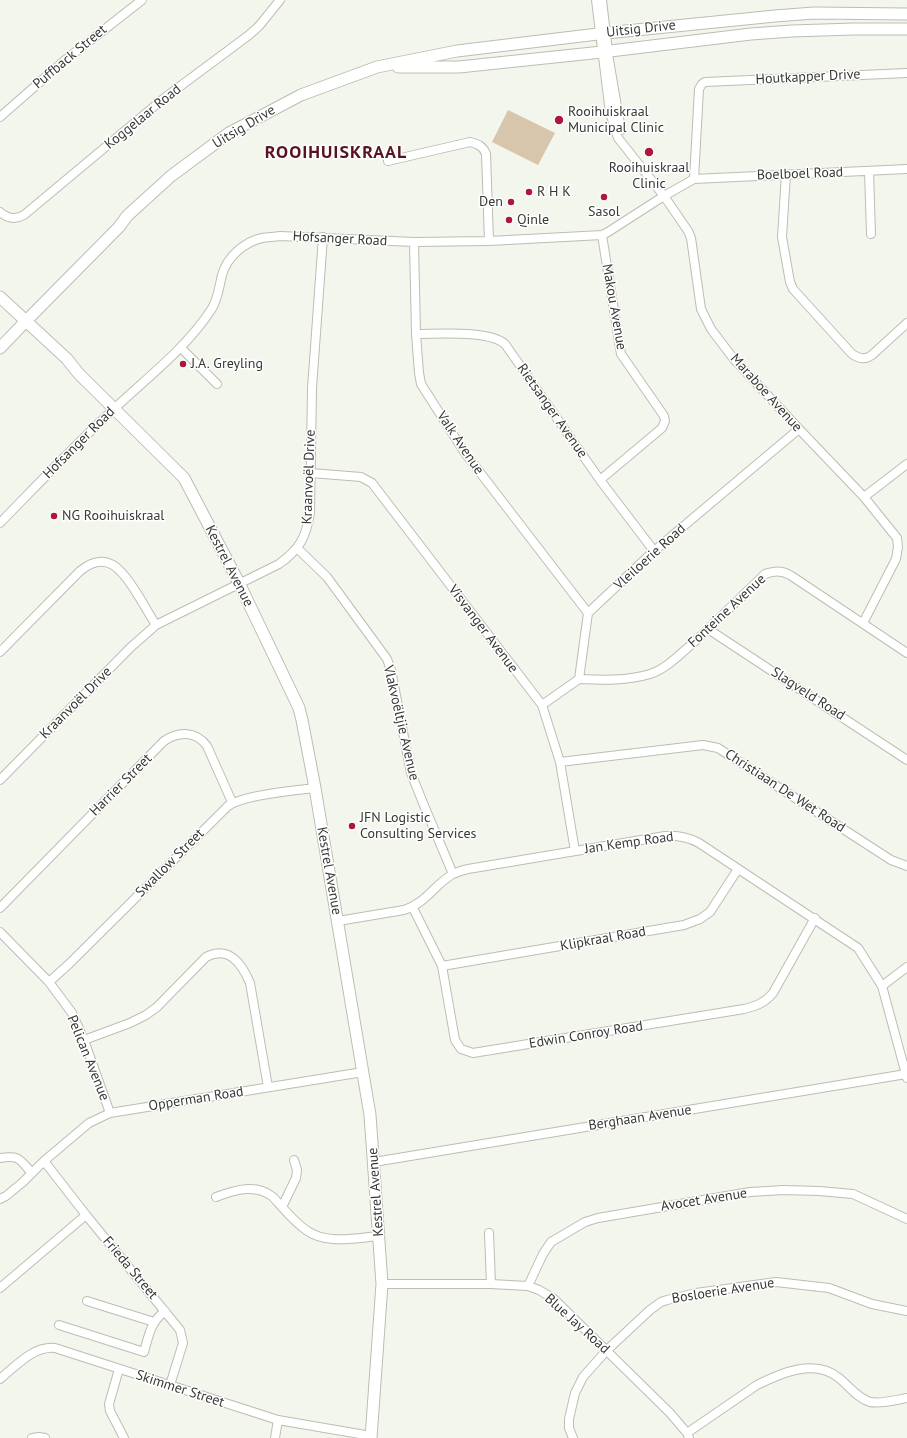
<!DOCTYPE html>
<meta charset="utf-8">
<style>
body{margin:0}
canvas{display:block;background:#f3f6ec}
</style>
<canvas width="907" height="1438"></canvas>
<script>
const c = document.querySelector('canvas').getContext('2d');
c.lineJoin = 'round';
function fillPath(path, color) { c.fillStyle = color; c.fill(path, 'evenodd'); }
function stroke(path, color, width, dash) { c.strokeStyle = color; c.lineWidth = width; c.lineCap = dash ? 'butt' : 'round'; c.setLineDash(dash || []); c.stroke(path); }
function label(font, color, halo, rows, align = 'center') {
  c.font = font + ' "PT Sans",sans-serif'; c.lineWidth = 3; c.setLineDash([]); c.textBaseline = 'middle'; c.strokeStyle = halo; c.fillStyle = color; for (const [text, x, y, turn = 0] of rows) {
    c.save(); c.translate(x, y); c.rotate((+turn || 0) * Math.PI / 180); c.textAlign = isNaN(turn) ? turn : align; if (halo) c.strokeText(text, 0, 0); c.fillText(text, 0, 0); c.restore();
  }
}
fillPath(new Path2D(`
 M508,110L555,133L538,165L492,142Z`), '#d7c6ac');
const street = new Path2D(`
 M596,0L610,113L618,138L664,196L688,231L691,238L701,309L711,329L733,358L799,429L864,497L897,538L898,547L896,559L863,623
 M602,0L609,60L621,130
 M0,117L64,61L142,0
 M388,161L470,142C478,144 483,146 486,154L489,241
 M869,171L871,234
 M786,174L782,237L790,282L793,289L852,354C860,359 865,360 872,355L907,323
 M694,179L907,169
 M0,212C8,219 15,220 24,215L163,99L249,35L259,26L280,0
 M414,242L416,334L419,373L421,384L465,453L588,613
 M416,334C438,334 489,330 505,344L600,480L654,551
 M181,348L217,384
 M311,473L361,477L372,483L542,705L560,762L575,851
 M600,480L662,428L665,421L664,416L621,354L602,235
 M864,497L907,464
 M0,523C38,484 76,444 116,407C149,376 186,348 211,310C218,300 219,287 222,275C227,257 244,242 262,238C268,237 274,237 280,236L414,242L489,241L602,235L608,232L664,196L694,179L699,89L702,84L705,82L907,73
 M297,548L327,577L387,659L391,670L411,773L423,803L453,874
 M708,629L907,760
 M0,652L80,571C107,549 122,570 136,592C143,603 149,614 156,625
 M579,679C603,680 627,681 650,674C666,669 679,655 692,644C717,621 741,597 765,574C774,571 781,570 790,575L907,653
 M542,705L579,679L588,613L654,551L799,429
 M560,762L703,745L718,748L891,860L907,866
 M0,780L131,647L156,625L279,564C300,549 306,537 310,513L312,388L323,237
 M0,908L164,741C179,731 196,731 207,746L232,802
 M413,908L442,966L455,1040L461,1049L473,1053L744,1009C756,1006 765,1003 773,993L815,918
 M338,921L404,910C425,904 435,884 453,874C457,872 463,870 468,869L665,836C678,835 688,837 699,843L858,948L882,986L907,1078
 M0,932L49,982L72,1013L84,1040L110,1113
 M442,966L684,925L700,919L710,912L738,869
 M49,982L69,964L228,806C242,795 295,790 315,788
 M882,986L907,967
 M84,1040L130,1023L146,1015L157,1007L206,957C229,945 242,964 250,983L268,1087
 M0,1158C20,1155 19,1159 32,1173
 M44,1161L86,1215L180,1330L183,1343L170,1385
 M374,1162L906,1074
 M216,1197C235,1190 256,1183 273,1197C283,1208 293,1221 306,1230C326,1245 356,1238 379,1236
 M0,1199L6,1196L23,1182L44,1161L89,1123L110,1113L363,1072
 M282,1207L296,1178L297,1170L294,1160
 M489,1233L491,1284
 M382,1284H491L528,1286L539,1290L554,1299L670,1413L687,1433L689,1438
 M528,1286L543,1254L551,1242L585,1222L598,1218L750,1192L784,1190L819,1191L853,1194L907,1219
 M0,1288L86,1215
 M87,1301L154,1322
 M59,1325L144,1352C149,1335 150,1323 165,1311
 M119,1369L109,1404L110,1411L124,1438
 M0,1379C16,1366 33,1346 55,1348L278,1420L371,1436
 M687,1433L757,1385C781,1373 815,1358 839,1378C849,1386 857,1398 870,1402C881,1404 896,1400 907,1398
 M32,1438L39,1437L45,1438
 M275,1438L278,1420
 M573,1438L569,1428V1419L575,1393L583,1377L606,1351L650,1310L661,1302L667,1300L696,1293L776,1282L829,1288L872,1304L907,1311`);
const secondary = new Path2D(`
 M398,67H459L602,52L751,34L792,31L854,29H907
 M0,297L67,359L79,374L184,478L239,583L299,708L302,720L315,788L370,1115L382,1284L371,1438
 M0,348L26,321L119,227L127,216L171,176L229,133L301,95L377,67L457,51L606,33L775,16L814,13L907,14`);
stroke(street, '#babeb3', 10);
stroke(secondary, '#babeb3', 13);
stroke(street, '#fff', 8);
stroke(secondary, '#fff', 11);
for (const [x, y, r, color] of [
 [559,120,5,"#ac1742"],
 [649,152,5,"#ac1742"],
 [529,192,4,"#ac1742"],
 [604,197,4,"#ac1742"],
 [511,202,4,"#ac1742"],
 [509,220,4,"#ac1742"],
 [183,364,4,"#ac1742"],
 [54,516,4,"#ac1742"],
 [352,826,4,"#ac1742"]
]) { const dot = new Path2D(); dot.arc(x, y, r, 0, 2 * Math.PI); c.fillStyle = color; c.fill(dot); stroke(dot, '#fff', 1.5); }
label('14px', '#373935', '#fff', [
 ["Uitsig Drive",641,29,-6],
 ["Puffback Street",70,57,-40],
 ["Houtkapper Drive",808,77,-3],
 ["Koggelaar Road",143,117,-39],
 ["Uitsig Drive",244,127,-31],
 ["Boelboel Road",800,174,-2],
 ["Hofsanger Road",340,239,3],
 ["Makou Avenue",614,307,80],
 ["Maraboe Avenue",766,393,48],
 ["Rietsanger Avenue",552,411,55],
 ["Hofsanger Road",79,443,-45],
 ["Valk Avenue",460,443,56],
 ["Kraanvoël Drive",309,477,-88],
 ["Vleiloerie Road",650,557,-42],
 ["Kestrel Avenue",229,566,63],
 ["Fonteine Avenue",727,611,-43],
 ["Visvanger Avenue",483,629,53],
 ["Slagveld Road",808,694,33],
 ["Kraanvoël Drive",76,703,-45],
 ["Vlakvoëltjie Avenue",401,723,77],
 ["Harrier Street",121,785,-45],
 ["Christiaan De Wet Road",785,791,33],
 ["Jan Kemp Road",629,843,-8],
 ["Swallow Street",170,863,-45],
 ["Kestrel Avenue",329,871,80],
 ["Klipkraal Road",603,939,-10],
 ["Edwin Conroy Road",586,1035,-9],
 ["Pelican Avenue",88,1058,68],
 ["Opperman Road",196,1099,-9],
 ["Berghaan Avenue",640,1118,-9],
 ["Kestrel Avenue",376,1192,-94],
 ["Avocet Avenue",704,1200,-9],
 ["Frieda Street",130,1268,50],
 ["Bosloerie Avenue",723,1291,-9],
 ["Blue Jay Road",577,1324,42],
 ["Skimmer Street",180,1389,18]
]);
label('14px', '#373935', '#fff', [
 ["Rooihuiskraal",568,112],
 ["Municipal Clinic",568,128],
 ["Rooihuiskraal",649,168,"center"],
 ["Clinic",649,184,"center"],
 ["R H K",537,192],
 ["Den",503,202,"right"],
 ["Sasol",604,212,"center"],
 ["Qinle",517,220],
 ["J.A. Greyling",191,364],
 ["NG Rooihuiskraal",62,516],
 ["JFN Logistic",360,818],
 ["Consulting Services",360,834]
], 'left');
c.letterSpacing = '1px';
label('bold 18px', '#581322', '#fff', [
 ["ROOIHUISKRAAL",336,153]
]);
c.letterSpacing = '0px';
</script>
